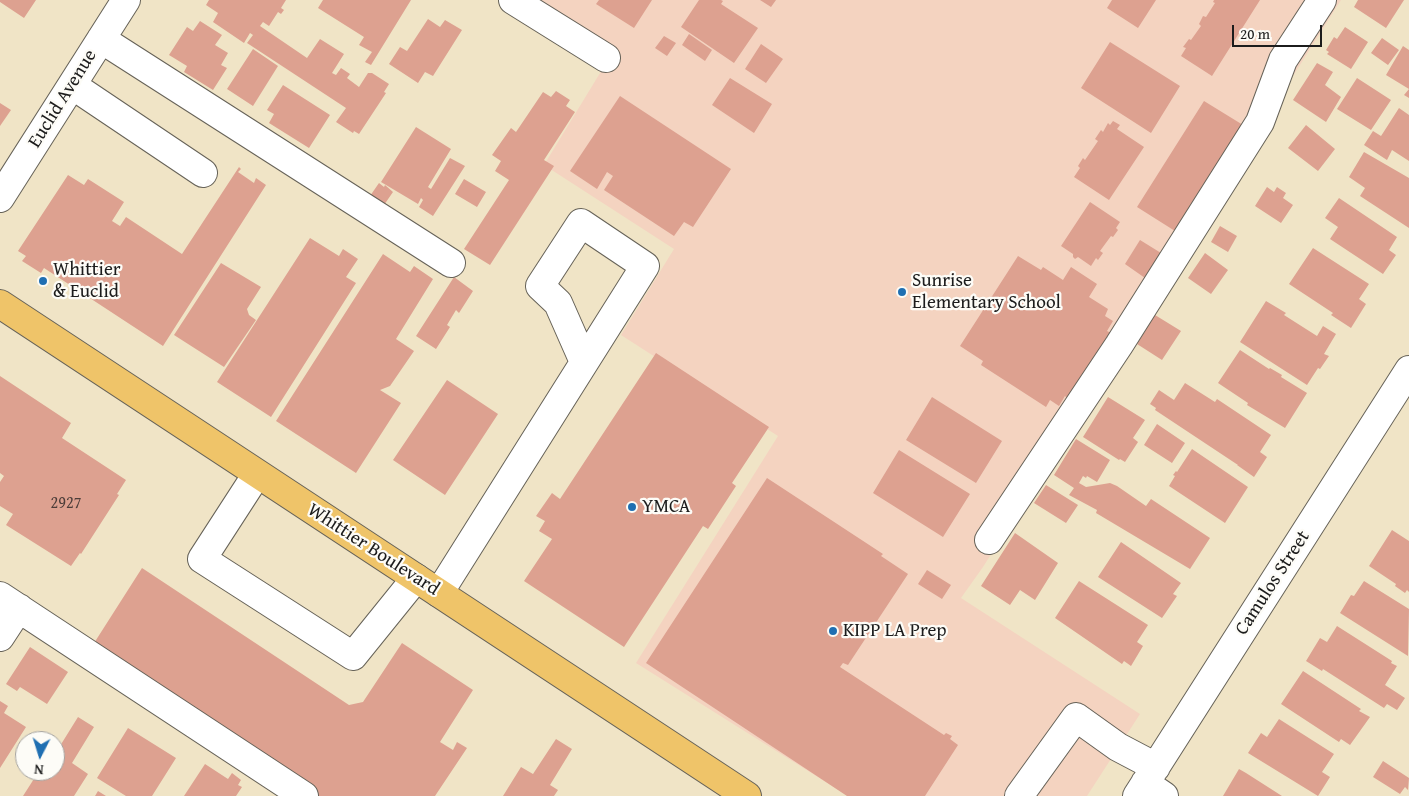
<!DOCTYPE html>
<style>
body{margin:0}
#map{position:relative;width:1409px;height:796px;overflow:hidden;background:#f0e4c6;font-family:"Gentium Book Plus",serif}
canvas{display:block}
.north{position:absolute;left:15px;top:731px;width:50px;height:50px;box-sizing:border-box;background:#fdfcf7;border:1px solid #a3a29f;border-radius:50%;rotate:185deg;font-size:14px;font-weight:700;line-height:20px;text-align:center;color:#1c1c1c}
.north::after{content:'';display:block;margin:auto;width:18px;height:22px;background:#1f6fb2;clip-path:polygon(50% 0,100% 100%,50% 72%,0 100%)}
.scale{position:absolute;left:1232px;top:25px;width:90px;height:22px;box-sizing:border-box;border:2px solid #1c1c1c;border-top:0;padding-left:6px;font-size:15px;line-height:18px;white-space:nowrap;color:#1c1c1c;-webkit-text-stroke:4px #fdfcf7;paint-order:stroke}
</style>
<div id="map">
<canvas width="1409" height="796"></canvas>
<div class="north">N</div>
<div class="scale">20 m</div>
</div>
<script>
const c = document.querySelector('canvas').getContext('2d');
c.lineJoin = 'round';
function fillPath(path, color) { c.fillStyle = color; c.fill(path, 'evenodd'); }
function stroke(path, color, width, dash) { c.strokeStyle = color; c.lineWidth = width; c.lineCap = dash ? 'butt' : 'round'; c.setLineDash(dash || []); c.stroke(path); }
function label(font, color, halo, rows, align = 'center') {
  c.font = font + ' "Gentium Book Plus",serif'; c.lineWidth = 4.5; c.setLineDash([]); c.textBaseline = 'middle'; c.strokeStyle = halo; c.fillStyle = color; for (const [text, x, y, turn = 0] of rows) {
    c.save(); c.translate(x, y); c.rotate((+turn || 0) * Math.PI / 180); c.textAlign = isNaN(turn) ? turn : align; if (halo) c.strokeText(text, 0, 0); c.fillText(text, 0, 0); c.restore();
  }
}
fillPath(new Path2D(`
 M524,0H1341L983,567L961,598L1140,714L1087,796H848L636,663L778,436L621,335L674,249L544,165L611,55Z`), '#f4d3c0');
fillPath(new Path2D(`
 M0,0H36L24,18L0,2Z
 M209,0H286L281,8L284,10L281,14L278,12L269,26L263,22L260,26L307,58L320,39L344,54L332,73L336,75L341,68L350,74L347,78L359,87L368,73H372L389,84L384,92L386,93L359,134L354,131L353,133L336,122L346,108L247,43L253,35L250,33L244,43L213,22L218,13L206,5Z
 M323,0H411L371,65L365,62L372,52L359,45L364,37L318,8Z
 M599,0H652L634,28L596,4Z
 M699,0H721L723,1L721,4L758,28L734,63L681,27Z
 M760,0H776L771,7Z
 M1112,0H1156L1138,28L1107,8Z
 M1214,0H1260L1212,76L1181,56L1186,48L1183,47L1189,39L1191,40L1201,26L1199,24L1203,16L1206,17L1215,3L1213,2Z
 M1358,0H1404L1386,28L1354,7Z
 M428,19L440,27L445,20L462,30L433,76L425,72L418,83L389,64L400,47L407,51Z
 M200,21L222,35L215,45L228,53L221,65L227,68L213,90L184,72L187,66L169,55L187,27L193,31Z
 M1345,27L1368,42L1351,69L1327,54L1329,52L1326,50L1334,37L1337,39Z
 M689,34L712,50L705,61L682,45Z
 M664,36L676,43L667,56L655,48Z
 M1382,38L1399,50L1388,65L1371,53Z
 M1110,42L1180,86L1151,133L1081,88Z
 M761,44L783,59L766,83L745,69Z
 M1403,46L1409,50V98L1404,95L1409,89L1386,75Z
 M253,49L278,66L253,106L227,89Z
 M1317,63L1333,72L1325,85L1341,97L1326,122L1293,100Z
 M730,78L772,104L754,133L712,105Z
 M1357,78L1391,100L1371,130L1337,109Z
 M283,85L330,115L309,148L269,123L274,114L267,110Z
 M556,91L570,100L566,106L575,112L544,160L554,166L490,265L464,249L509,180L495,171L501,161L492,155L511,128L516,132L543,92L551,97Z
 M620,96L731,169L693,227L684,222L674,236L604,190L613,176L607,172L597,189L570,171Z
 M1204,101L1243,125L1175,231L1137,207Z
 M0,103L11,110L0,126Z
 M1399,108L1409,115V161L1392,150L1387,160L1364,145L1373,131L1381,136L1383,133Z
 M1113,121L1120,125L1117,129L1144,147L1109,200L1074,177L1080,168L1078,166L1083,158L1085,160L1098,141L1095,139L1101,130L1103,132L1108,123L1110,125Z
 M1306,125L1335,149L1318,171L1288,148Z
 M416,127L451,149L428,187L431,189L450,158L465,166L433,216L419,207L423,200L421,198L418,204L381,182Z
 M1364,152L1409,178V228L1360,196L1365,188L1349,177Z
 M239,167L241,169L238,172L254,183L256,178L266,185L163,346L44,268L41,273L22,261L26,256L18,251L68,175L84,185L88,179L124,202L112,221L120,226L126,217L182,254Z
 M464,179L486,192L477,207L455,194Z
 M379,183L384,187L385,185L393,192L384,205L370,196Z
 M1267,187L1274,192L1277,187L1286,193L1283,198L1293,205L1281,223L1255,206Z
 M1339,198L1397,237L1389,250L1396,255L1383,274L1330,239L1338,227L1325,218Z
 M1090,202L1120,222L1116,228L1118,230L1113,237L1111,236L1100,251L1103,253L1098,260L1096,258L1091,266L1078,257L1075,259L1073,257V254L1061,246Z
 M1220,226L1237,236L1228,252L1211,242Z
 M310,238L339,256L343,249L358,259L346,277L356,283L271,417L217,382Z
 M1140,240L1161,253L1145,278L1125,264Z
 M1313,248L1369,284L1359,299L1366,304L1351,328L1331,315L1333,313L1289,284Z
 M1205,253L1228,270L1211,294L1188,278Z
 M383,254L410,272L414,266L433,279L396,339L414,351L390,386L380,390L401,403L356,473L276,421Z
 M1018,256L1041,270L1043,267L1063,280L1071,267L1097,284L1089,297L1108,309L1105,316L1113,321L1107,331L1111,333L1068,399L1065,396L1059,406L1050,400L1046,407L981,365L983,361L960,346Z
 M221,263L261,287L247,309L249,315L256,320L224,367L174,335Z
 M454,277L473,291L459,313L456,310L447,325L450,327L436,349L416,336Z
 M1266,301L1286,313L1284,315L1317,336L1323,326L1336,334L1324,354L1329,356L1320,369L1318,368L1307,385L1240,342Z
 M1155,315L1181,331L1162,360L1137,344Z
 M1240,350L1269,369L1270,368L1282,375L1281,377L1307,393L1285,428L1247,405L1248,403L1218,383Z
 M656,353L769,427L732,483L736,486L708,529L703,526L624,647L524,581L552,539L539,531L545,521L536,516L552,493L560,499Z
 M0,376L71,423L62,438L126,480L117,494L119,495L81,554L80,553L71,566L6,525L13,514L0,506V482L4,476L0,473Z
 M447,380L498,414L445,495L393,460Z
 M1185,383L1215,402L1217,399L1271,435L1260,452L1267,457L1254,477L1237,465H1238L1155,410L1156,408L1150,404L1159,390L1174,400Z
 M932,397L1002,441L976,483L906,440Z
 M1108,397L1145,420L1133,438L1138,442L1125,462L1120,459L1119,460L1083,437Z
 M1157,424L1185,443L1172,463L1144,445Z
 M1076,439L1110,460L1097,482L1087,476L1086,478L1083,476L1079,483L1086,487L1110,483L1117,486L1146,506L1151,499L1210,538L1190,569L1096,513L1097,510L1069,495L1074,488L1054,475Z
 M1192,449L1248,487L1225,523L1169,486L1175,476L1173,475L1176,471L1177,472Z
 M899,450L970,494L943,537L873,493Z
 M767,478L883,554L881,556L908,574L848,665L843,663L840,667L944,735L946,733L952,736L950,739L958,745L925,796H847L646,663Z
 M1046,485L1078,505L1066,523L1034,503Z
 M1392,530L1409,541V592L1407,590L1405,593L1395,586L1396,584L1369,566Z
 M1015,533L1058,563L1035,600L1020,590L1010,605L981,586Z
 M1121,542L1181,583L1173,594L1177,596L1162,618L1098,577Z
 M142,568L349,705L363,702L402,643L473,690L440,742L453,750L457,742L467,748L435,796H311L89,651Z
 M927,570L951,585L942,599L918,584Z
 M1079,581L1148,625L1137,642L1143,646L1131,666L1124,661L1122,664L1055,618Z
 M1364,581L1409,609L1408,656L1340,613L1351,595L1354,596Z
 M1337,626L1392,661L1391,663L1397,666L1385,685L1405,698L1397,710L1387,704L1384,708L1323,669L1322,671L1306,661L1320,638L1327,642Z
 M30,647L68,672L47,704L20,687L17,691L6,684Z
 M1303,671L1361,709L1359,711L1370,717L1350,745L1341,739L1339,742L1281,704Z
 M0,701L8,706L4,713L26,727L0,768Z
 M78,717L94,727L72,763L88,774L74,796H23L39,771H55V754Z
 M1279,719L1334,754L1322,772L1330,777L1318,796L1248,753L1261,733L1267,737Z
 M128,728L176,758L152,796H126L97,778Z
 M556,739L572,749L550,785L558,790L554,796H503L521,767L533,774Z
 M1383,761L1409,778L1408,790L1405,787L1400,794L1373,777Z
 M205,764L228,779L232,773L241,780L238,785L242,787L236,796H184Z
 M1239,769L1246,773L1282,796H1223Z
 M98,791L106,796H95Z`), '#dda190');
const minor = new Path2D(`
 M513,0L606,58
 M101,39L451,263
 M72,85L203,173
 M0,198L126,0
 M257,474L202,559L353,656L416,578
 M989,540L1119,345L1260,122L1283,60L1322,0
 M439,593L645,266L581,223L540,286L558,303L584,362
 M0,596L304,796
 M0,637L19,608
 M1145,783L1164,796
 M1019,796L1076,717L1118,747L1156,767
 M1137,796L1409,370`);
const major = new Path2D(`
 M0,304L747,796`);
stroke(minor, '#666258', 30);
stroke(major, '#666258', 30);
stroke(minor, '#fff', 28);
stroke(major, '#efc469', 28);
for (const [x, y, r, color] of [
 [43,281,5,"#1f6fb2"],
 [902,292,5,"#1f6fb2"],
 [632,507,5,"#1f6fb2"],
 [833,631,5,"#1f6fb2"]
]) { const dot = new Path2D(); dot.arc(x, y, r, 0, 2 * Math.PI); c.fillStyle = color; c.fill(dot); stroke(dot, '#fdfcf7', 2); }
label('16px', '#4c3d39', null, [
 ["2927",66,504]
]);
label('19px', '#1c1c1c', '#fdfcf7', [
 ["Euclid Avenue",63,99,-58],
 ["Whittier Boulevard",373,550,33],
 ["Camulos Street",1273,583,-57]
]);
label('19px', '#1c1c1c', '#fdfcf7', [
 ["Whittier",53,270],
 ["& Euclid",53,292],
 ["Sunrise",912,281],
 ["Elementary School",912,303],
 ["YMCA",642,507],
 ["KIPP LA Prep",843,631]
], 'left');
</script>
